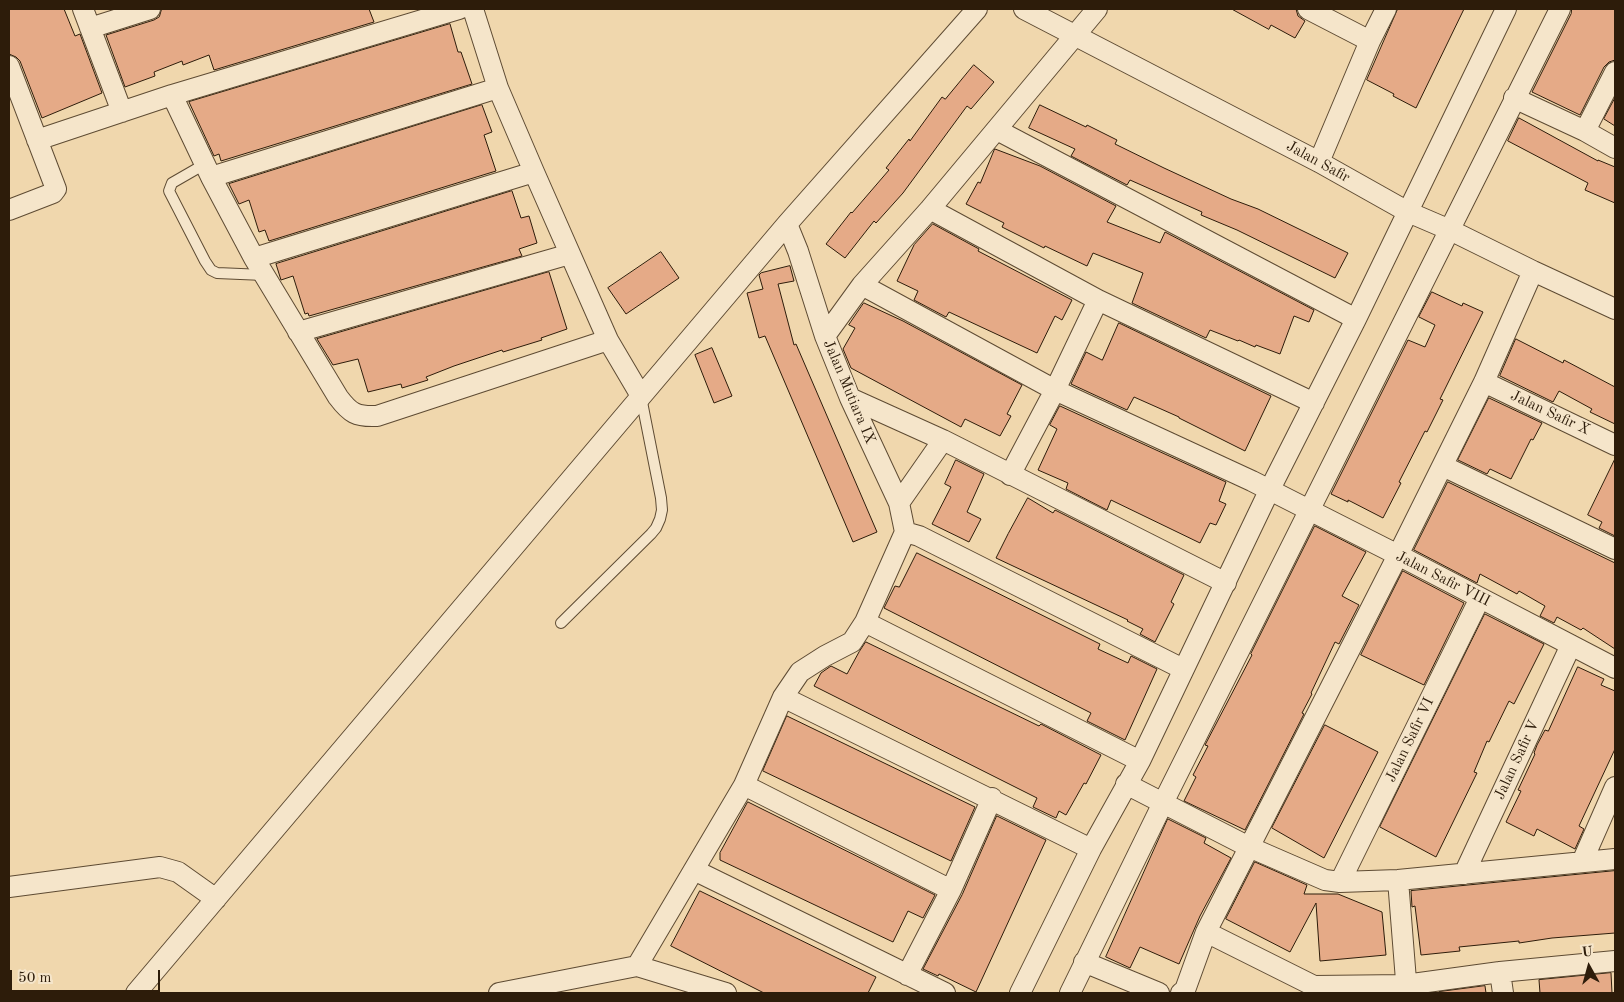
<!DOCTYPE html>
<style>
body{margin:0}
#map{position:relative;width:1624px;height:1002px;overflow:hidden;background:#f0d7ad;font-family:"Old Standard TT",serif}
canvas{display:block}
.frame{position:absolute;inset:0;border:10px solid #2d1c0a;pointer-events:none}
.north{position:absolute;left:1564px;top:942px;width:50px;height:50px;-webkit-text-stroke:4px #f5e5ca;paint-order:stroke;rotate:353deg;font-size:14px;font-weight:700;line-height:20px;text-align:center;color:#2d1c0a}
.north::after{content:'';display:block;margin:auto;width:18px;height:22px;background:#2d1c0a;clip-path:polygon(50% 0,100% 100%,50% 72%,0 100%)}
.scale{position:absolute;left:10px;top:970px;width:150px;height:22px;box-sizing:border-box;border:2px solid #2d1c0a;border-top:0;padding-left:6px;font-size:15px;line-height:18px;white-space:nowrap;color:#2d1c0a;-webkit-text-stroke:4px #f5e5ca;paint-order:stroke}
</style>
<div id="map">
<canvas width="1624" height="1002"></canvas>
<div class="frame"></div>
<div class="north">U</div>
<div class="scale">50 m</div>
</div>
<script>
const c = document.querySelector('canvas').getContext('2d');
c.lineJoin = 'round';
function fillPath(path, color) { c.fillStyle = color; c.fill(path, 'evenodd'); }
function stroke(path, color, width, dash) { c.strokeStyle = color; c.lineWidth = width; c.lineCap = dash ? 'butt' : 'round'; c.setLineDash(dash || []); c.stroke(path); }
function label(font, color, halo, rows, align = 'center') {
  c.font = font + ' "Old Standard TT",serif'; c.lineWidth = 4; c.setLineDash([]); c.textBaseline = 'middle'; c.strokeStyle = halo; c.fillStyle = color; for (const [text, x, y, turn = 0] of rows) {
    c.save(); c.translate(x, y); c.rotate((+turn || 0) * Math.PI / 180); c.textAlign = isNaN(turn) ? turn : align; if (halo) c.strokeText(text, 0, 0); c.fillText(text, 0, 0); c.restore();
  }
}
const building = new Path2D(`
 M9,9H64L75,36L80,34L102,93L42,118L20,61L16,57L9,54Z
 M162,9H369L374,22L214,70L209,55L183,65L182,61L154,72L155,76L125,87L106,35L154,20L159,17Z
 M1232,9H1296L1298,16L1305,21L1295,38L1271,25L1269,29Z
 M1398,9H1464L1416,108L1393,96L1394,94L1367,80Z
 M1572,9H1615V60L1609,62L1604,67L1580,115L1532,92L1571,14Z
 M450,24L458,52H461L472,84L221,161L219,154L214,156L189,102Z
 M974,65L994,82L971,109L967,106L903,193L876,223L874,221L845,258L826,244L851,212L852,213L889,170L886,168L909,139L910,141L942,97L945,99Z
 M1615,98V126L1604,119Z
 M482,105L492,132L484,135L496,171L269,241L265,230L259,232L249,200L239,204L229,184Z
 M1040,105L1086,127L1087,125L1117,140L1115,144L1164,168L1231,199L1258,209L1348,253L1335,278L1237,230L1201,215L1202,212L1130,180L1127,185L1071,156L1075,149L1029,128Z
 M1519,118L1598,161V160L1615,167V203L1585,190L1588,183L1508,141Z
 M995,149L1040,166L1116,206L1107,222L1160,243L1165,232L1314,310L1309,322L1294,316L1280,354L1256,345L1255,347L1239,340L1238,341L1210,330L1206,338L1132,303L1143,273L1093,253L1087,266L1045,246L1044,248L1002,227L1004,223L966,204L978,182L980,183Z
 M512,191L521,218L529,216L537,243L519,249L522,256L309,316L308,313L305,314L293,276L281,280L276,264Z
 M933,224L979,249L978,251L1072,300L1062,320L1055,316L1037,353L949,312L946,317L914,300L918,291L897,281L914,245Z
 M661,252L679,278L626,314L608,288Z
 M790,266L794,281L778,284L794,345L796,344L877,532L853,542L765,336L759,338L747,293L763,289L759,275L761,273Z
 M549,272L567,329L541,338L542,340L503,352L502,350L454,366L426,377L428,380L402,388L401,384L368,392L358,359L333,365L317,339Z
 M1432,292L1462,306L1463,303L1483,312L1440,399L1443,400L1427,432L1425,431L1399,482L1401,483L1383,518L1348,500V502L1331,494L1408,340L1425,347L1435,325L1419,317Z
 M864,303L903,321L1022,385L1007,414L1011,416L1000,436L965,419L961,427L851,368L843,349L855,328L849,325Z
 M1119,323L1271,396L1245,451L1179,418V417L1134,397L1127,410L1071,384L1086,352L1102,360Z
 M1516,339L1563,363L1564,360L1615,387V424L1590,412L1592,409L1559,391L1553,402L1500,376Z
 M712,348L732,396L714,403L695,355Z
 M1489,398L1542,423L1533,440L1531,439L1511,479L1490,469L1487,474L1458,460Z
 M1060,406L1226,482L1219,501L1226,504L1216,525L1210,523L1200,543L1111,500L1107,510L1066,489L1068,483L1038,470L1057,429L1050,425Z
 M1615,459V536L1599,528L1602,522L1588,515Z
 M956,460L984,474L967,512L981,519L969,542L932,524L951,487L945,484Z
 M1448,482L1615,563V649L1583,628L1581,630L1557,617L1554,623L1540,616L1545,606L1519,591L1517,594L1480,574L1477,583L1414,550Z
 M1028,498L1053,513L1055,510L1184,575L1171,602L1174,604L1155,642L1140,634L1143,629L1127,621L1128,620L996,558L1008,534Z
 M1315,526L1366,552L1342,596L1359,605L1339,644L1335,642L1311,693L1312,694L1302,713L1304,714L1245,830L1184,801L1196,777L1193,775L1208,746L1205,745L1252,655L1251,654Z
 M917,553L1100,644L1098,649L1128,663L1131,656L1157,669L1125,740L1087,721L1091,713L884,608L895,586L899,587Z
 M1403,571L1464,603L1424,685L1361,655Z
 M1485,614L1544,644L1514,704L1509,701L1489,742L1487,741L1474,772L1477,773L1436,857L1380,827Z
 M866,642L1039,726L1041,724L1101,755L1086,784L1084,783L1066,815L1059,811L1056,818L1033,807L1037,798L814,686L821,673L831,666L847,674L859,652Z
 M1578,667L1604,679L1601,685L1615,691V749L1579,826L1584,829L1575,849L1537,829L1534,836L1506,822L1521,791L1518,790L1535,754L1534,753L1537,745L1545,730L1548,731Z
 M787,716L975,807L951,861L763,771Z
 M1325,725L1378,752L1324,858L1272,828Z
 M748,802L935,895L923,918L908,911L893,942L720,860V853Z
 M997,816L1046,840L976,992L939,974L938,976L923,969L962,895Z
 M1168,819L1206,838L1204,843L1231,858L1200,916L1179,964L1140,947L1130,968L1106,957Z
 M1255,862L1307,885L1304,894H1338L1382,912L1386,955L1320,961L1316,903L1290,952L1226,919Z
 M1615,871V933L1552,938L1519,943V941L1459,947L1460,951L1421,955L1415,906L1412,907L1411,891Z
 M700,891L876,977L868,993H764L671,946Z
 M1611,973L1612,993H1540L1539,980Z
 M1485,986L1486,993H1439V992Z`);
fillPath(building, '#e5aa87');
stroke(building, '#2d1c0a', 1);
const service = new Path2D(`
 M205,164L172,183L169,191L205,261L211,270L217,273L264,275
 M561,623L651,534L656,528L660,519L662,510L661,498L641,397`);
const minor = new Path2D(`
 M83,9L122,112
 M473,9L498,88L534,172L608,340L641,396
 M1024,9L1319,162L1408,212L1450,230L1533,271L1615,309
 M1308,9L1370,41
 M90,28L150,9
 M9,66L56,189L53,193L9,210
 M172,95L211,177L254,258L338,397C350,413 356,417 377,416L608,340
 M1514,98L1585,131L1615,148
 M997,130L1356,319
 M1585,131L1615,72
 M37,140L172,95L459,9
 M1319,162L1370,41L1386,9
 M211,177L498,88
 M930,209L1098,300L1314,403
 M787,224L798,251L825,336L850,398L899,503L905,532
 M254,258L534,172
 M862,285L1055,390L1252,481L1398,555L1615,668
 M298,332L570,254
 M825,336L862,285L930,209L1097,9
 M1484,382L1615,445
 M850,398L943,440L1226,583
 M1443,466L1615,549
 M1010,475L1055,390L1098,300
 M899,503L943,440
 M905,532L919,536L1183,669
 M865,622L1140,761
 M783,697L1091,849
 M1126,784L1249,847L1325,880L1340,882L1398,880L1615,859
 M744,785L951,890
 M1582,862L1615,787
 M694,870L945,993
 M1464,874L1571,645
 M1398,880L1407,993
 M1340,882L1480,598
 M9,887L160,867L178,872L216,899
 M1206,932L1314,986L1405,985L1500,972L1615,961
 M1084,962L1159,993
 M637,966L726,993
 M1500,972L1503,993
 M907,975L951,890L992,798
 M136,993L787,224L977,9
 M499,993L637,966L744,785L783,697L800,672L825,656L852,642L865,622L905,532
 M1020,993L1091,849L1140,761L1269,491L1356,319L1506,9
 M1070,993L1163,803L1560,9
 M1181,993L1185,990L1206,932L1398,555L1484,382L1533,271`);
stroke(service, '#5e4b33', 12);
stroke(minor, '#5e4b33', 22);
stroke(service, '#f5e5ca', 10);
stroke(minor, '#f5e5ca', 20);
label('15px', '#2d1c0a', '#f5e5ca', [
 ["Jalan Safir",1318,162,29],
 ["Jalan Mutiara IX",849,392,67],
 ["Jalan Safir X",1550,413,25],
 ["Jalan Safir VIII",1443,579,27],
 ["Jalan Safir VI",1410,740,-64],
 ["Jalan Safir V",1517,760,-65]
]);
</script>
